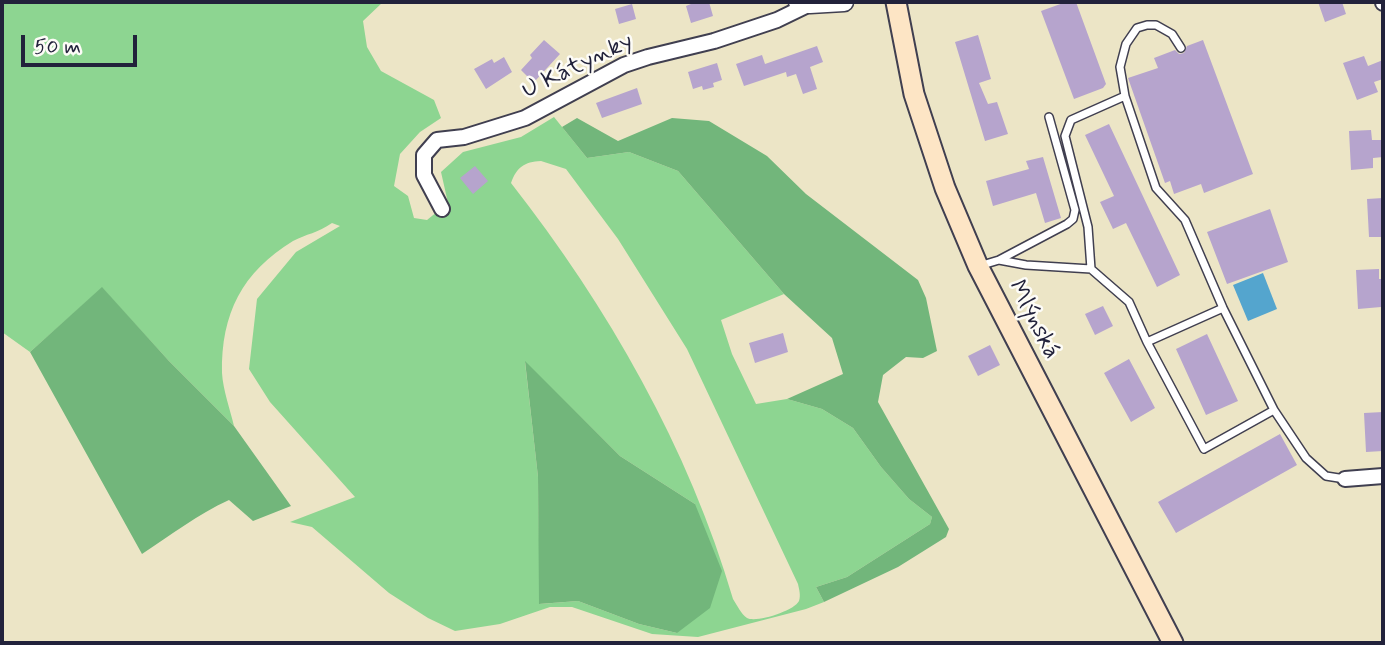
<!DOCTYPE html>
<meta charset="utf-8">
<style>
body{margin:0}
#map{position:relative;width:1385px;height:645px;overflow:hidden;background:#ece5c6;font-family:Mynerve,sans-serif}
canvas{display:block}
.frame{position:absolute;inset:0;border:4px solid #22223b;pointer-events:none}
.scale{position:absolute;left:21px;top:35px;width:116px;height:32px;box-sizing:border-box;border:4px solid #22223b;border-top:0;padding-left:9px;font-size:21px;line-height:24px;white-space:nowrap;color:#22223b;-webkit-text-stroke:5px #fdfcf7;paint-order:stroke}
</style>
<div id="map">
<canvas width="1385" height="645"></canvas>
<div class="frame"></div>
<div class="scale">50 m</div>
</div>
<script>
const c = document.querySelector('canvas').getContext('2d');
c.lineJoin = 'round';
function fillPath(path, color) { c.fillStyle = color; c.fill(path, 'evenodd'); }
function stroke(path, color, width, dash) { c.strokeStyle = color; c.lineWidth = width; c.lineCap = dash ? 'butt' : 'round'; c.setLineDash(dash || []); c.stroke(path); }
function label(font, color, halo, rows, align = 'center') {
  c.font = font + ' Mynerve,sans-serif'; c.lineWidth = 5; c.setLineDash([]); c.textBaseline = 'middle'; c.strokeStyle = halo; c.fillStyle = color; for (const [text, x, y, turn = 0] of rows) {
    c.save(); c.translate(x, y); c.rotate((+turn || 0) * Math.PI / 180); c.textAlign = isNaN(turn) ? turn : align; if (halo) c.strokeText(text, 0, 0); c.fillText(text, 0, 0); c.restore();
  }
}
fillPath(new Path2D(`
 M2,2H383L363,21L367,47L381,71L434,100L441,118L420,132L400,154L394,186L408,196L414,218L427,220L448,203L441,172L463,152L521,137L554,117L587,158L629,152L678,171L784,294L721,320L732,354L756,404L787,399L822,409L853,428L881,467L909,499L932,517L930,524L847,577L816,587L824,602L806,609L698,637L652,634L572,607H550L500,624L455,631L428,618L389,593L312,527L290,522L355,497L270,402L249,369L257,299L296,252L340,226L332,223C318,233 306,234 293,241C242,272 221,314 222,373C223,390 230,409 234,426L169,361L102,288L30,352L2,332ZM541,161L566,169L618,239L687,349L798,584C799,589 801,595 799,601C794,611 756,623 747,618C741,614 737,605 733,599C689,448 608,307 511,183C517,167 524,162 541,161ZM525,362L620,456L695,504L677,633L639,624L578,601L540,604L538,477Z`), '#8dd591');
fillPath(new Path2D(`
 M577,118L618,141L672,118L709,121L767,156L806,194L918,280L926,298L937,351L923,358L906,357L883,375L878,402L949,529L946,537L898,567L824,602L816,587L847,577L930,524L932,517L909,499L881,467L853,428L822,409L787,399L843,374L832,338L784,294L678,171L629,152L587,158L562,127Z
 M102,287L169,361L234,426L291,506L253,521L229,500C198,514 171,535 142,554L30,352Z
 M525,361L620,456L695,504L722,571L710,608L677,633L639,624L578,601L539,604L538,477Z`), '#72b67b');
fillPath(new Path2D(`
 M1263,273L1277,309L1248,321L1233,285Z`), '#54a5ce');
fillPath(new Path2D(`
 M696,2H709L713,16L691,23L686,6Z
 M1066,2H1076L1106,84L1103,88L1074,99L1041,11Z
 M1318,2H1342L1346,14L1325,22Z
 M632,4L636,19L619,24L615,9Z
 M978,35L991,79L979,83L988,104L997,102L1008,134L985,141L955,42Z
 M544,40L560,54L536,80H531L521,70L532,58L530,55Z
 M1203,40L1253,174L1204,193L1201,184L1174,194L1170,181L1165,183L1128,78L1158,68L1154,58L1175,50L1179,54L1184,53L1187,46Z
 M817,46L823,62L810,67L817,89L803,94L796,74L787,77L786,72L744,86L736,64L762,55L765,64Z
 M1364,56L1368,66L1383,60V79L1374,82L1378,92L1357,100L1343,63Z
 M504,57L512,72L486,89L474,69L492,59L494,63Z
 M717,63L722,80L713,83L714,87L703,90L702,86L693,89L688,72Z
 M637,88L642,104L602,118L596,103Z
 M1109,124L1180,275L1157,287L1126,223L1113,229L1100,202L1114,196L1085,135Z
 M1371,130L1372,140H1383V157L1373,158V168L1351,170L1349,131Z
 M1043,157L1061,218L1045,223L1036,193L993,206L986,181L1029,169L1026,161Z
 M475,166L488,181L473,194L460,178Z
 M1383,198V237H1369L1367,199Z
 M1270,209L1288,262L1227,284L1207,232Z
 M1379,269V279H1383L1381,307L1358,309L1356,270Z
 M1103,306L1113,326L1095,335L1085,314Z
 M783,333L788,352L755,363L749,343Z
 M1207,334L1238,401L1206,415L1176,349Z
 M990,345L1000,365L978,376L968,356Z
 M1129,359L1155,408L1131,422L1104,373Z
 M1383,412V451L1366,452L1364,413Z
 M1280,434L1297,465L1176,533L1158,502Z`), '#b6a4cd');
const service = new Path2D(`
 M1181,48L1172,34L1156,25H1147L1137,28L1126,44L1120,67L1125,96L1156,188L1185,220L1223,308L1274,410L1306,458L1326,476L1345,479
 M999,260L1067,224L1073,219L1075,210L1049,117
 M979,266L999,260L1026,265L1091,269L1129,302L1147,342L1204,449L1274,410
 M1091,269L1088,227L1065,136L1071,120L1125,96
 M1147,342L1223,308`);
const minor = new Path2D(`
 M1383,2V3
 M442,209L424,175V155L437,140L464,137L525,118L624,65L648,57L714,41L777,20L810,4
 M1345,479L1383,476`);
const tertiary = new Path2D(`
 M798,2L810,4L844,2`);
const secondary = new Path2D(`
 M896,2L914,94L945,188L978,266L1173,643`);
stroke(service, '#403f50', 10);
stroke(minor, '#403f50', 18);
stroke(tertiary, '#403f50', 21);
stroke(secondary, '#403f50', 23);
stroke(service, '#fff', 7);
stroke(minor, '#fff', 14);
stroke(tertiary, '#fff', 18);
stroke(secondary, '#fde5c5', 19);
label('24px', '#22223b', '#fdfcf7', [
 ["U Kátynky",578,67,-26],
 ["Mlýnská",1033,320,63]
]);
</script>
